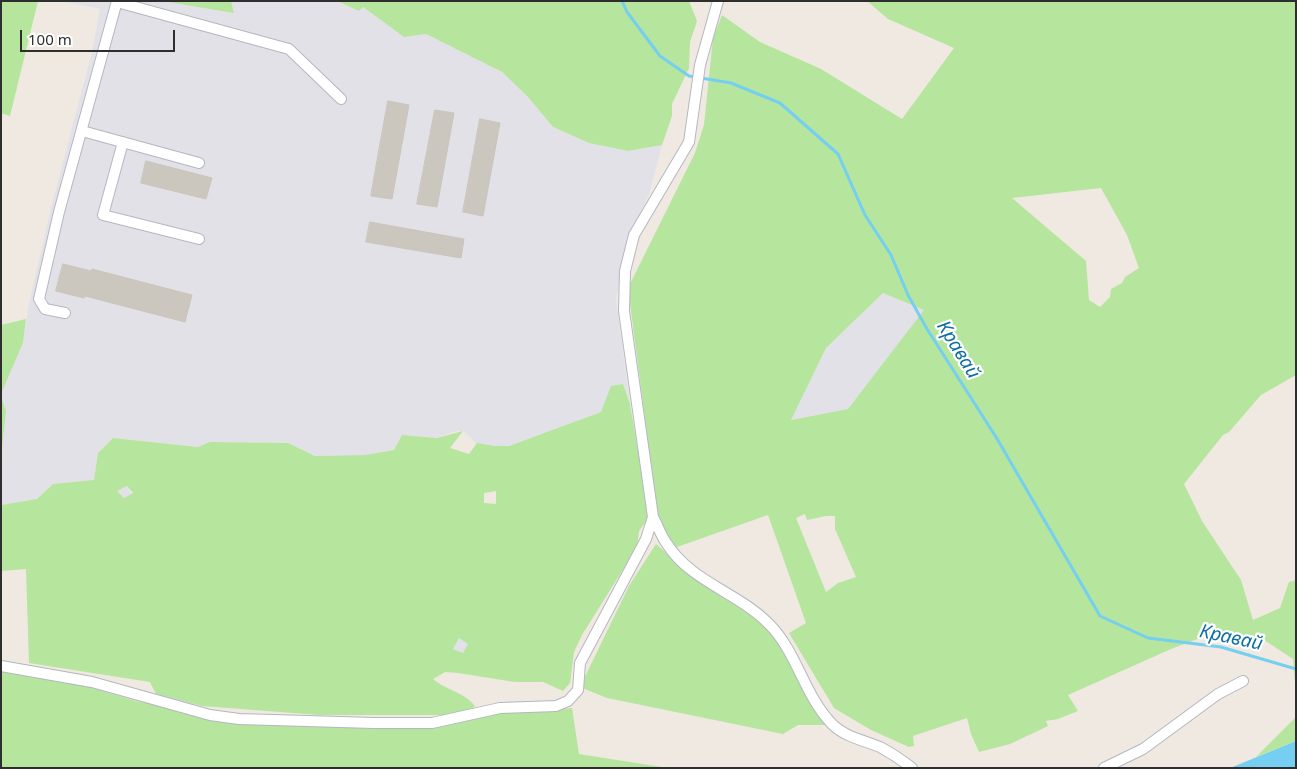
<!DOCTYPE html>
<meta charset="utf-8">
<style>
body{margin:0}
#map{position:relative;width:1297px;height:769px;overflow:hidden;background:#efe9e1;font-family:"Noto Sans",sans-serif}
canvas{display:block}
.frame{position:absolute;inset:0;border:2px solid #2e2e2e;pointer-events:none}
.scale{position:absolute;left:20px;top:30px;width:155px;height:22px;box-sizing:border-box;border:2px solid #2e2e2e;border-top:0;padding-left:6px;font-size:15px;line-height:18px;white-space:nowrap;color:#2e2e2e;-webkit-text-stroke:4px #fff;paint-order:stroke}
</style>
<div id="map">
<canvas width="1297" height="769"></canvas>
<div class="frame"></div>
<div class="scale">100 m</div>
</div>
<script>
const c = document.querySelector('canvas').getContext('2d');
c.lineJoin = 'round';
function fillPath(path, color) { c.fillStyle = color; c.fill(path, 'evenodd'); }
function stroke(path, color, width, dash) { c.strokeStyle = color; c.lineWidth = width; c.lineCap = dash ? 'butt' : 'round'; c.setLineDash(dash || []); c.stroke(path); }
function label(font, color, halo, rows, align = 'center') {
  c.font = font + ' "Noto Sans",sans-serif'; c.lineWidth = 4.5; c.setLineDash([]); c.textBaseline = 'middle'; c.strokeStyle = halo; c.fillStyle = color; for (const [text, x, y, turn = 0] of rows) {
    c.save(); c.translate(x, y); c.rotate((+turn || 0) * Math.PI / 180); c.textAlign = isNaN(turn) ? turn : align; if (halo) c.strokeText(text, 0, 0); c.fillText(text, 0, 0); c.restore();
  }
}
fillPath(new Path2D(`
 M62,1H162L234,12L231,1H337L359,11L363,7L404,37L426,34L502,72L527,96L553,127L589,143L628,151L662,145L649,194L626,243L616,300L630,404L623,384L601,412L509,446H495L476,443L464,431H456L437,438L402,435L394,450L365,455L315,456L288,443L210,442L198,447L113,438L98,453L94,481L53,484L37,499L1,505V459L6,411L1,394L23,343L29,304L52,204L92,52L100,9Z
 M883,293L925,310L848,409L790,420L826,348Z
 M127,486L132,494L124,499L117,491Z
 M459,637L468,644L466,652L463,653L453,649Z`), '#e3e1e8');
fillPath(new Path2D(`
 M1,1H38L10,116L1,113Z
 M162,1H231L234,13Z
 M337,1H689L697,21L690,42L689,68L672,104V116L662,145L628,151L589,143L553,127L527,96L502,72L426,34L404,37L363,7L359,11Z
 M867,1H1296V375L1261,395L1229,432L1223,435L1184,484L1202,521L1241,580L1253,620L1280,608L1289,582L1296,580V694L1293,659L1258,636L1213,633L1171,649L1068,695L1078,711L1058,719L1046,721L1048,726L1010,744L979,752L971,734L967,718L913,736L914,746L909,747L871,730L834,708L789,633L806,623L768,515L674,548L658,518L628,288L695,153L704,125L713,38L722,15L760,42L821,69L902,119L954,48L888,19ZM1101,188L1127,235L1139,268L1125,277L1122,283L1111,289L1110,297L1100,307L1089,300L1086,261L1012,198ZM883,293L924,310L848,409L791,420L826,348ZM805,514L807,520L826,516H835V529L856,577L838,583L826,592L796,518Z
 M26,319L23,343L1,394V325Z
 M623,384L630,404L649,517L639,531L637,547L582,635L574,652L570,683L563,691L543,682H515L458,673L445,672L433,679C446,690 464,692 475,706L472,709L447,715H319L202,706L156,694L150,682L29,663L26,569L1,571V505L37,499L53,484L94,480L98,453L113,438L198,447L210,442L288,443L315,456L365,455L394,450L402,435L437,438L463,431L450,448L469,454L477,443L495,446H509L601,412L611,386ZM127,486L133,493L124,498L117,491ZM496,491V504L484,503V493ZM459,638L468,644L463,653L453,649Z
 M1,396L6,411L1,459Z
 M656,544L672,558L726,595L777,636L829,725H798L783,734L607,698L580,687L629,586Z
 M1,671L83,685L136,701L182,710L381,724L470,715L572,708L579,754L668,768H1Z
 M1296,717V741L1256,757Z`), '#b6e59e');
fillPath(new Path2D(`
 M1296,741V768H1230Z`), '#75cff0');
stroke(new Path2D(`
 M622,1L627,12L660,56L689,76L731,83L780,103L838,154L865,215L891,255L908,295L927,329L996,437L1100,616L1148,638L1221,647L1296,669`), '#75cff0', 3);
const building = new Path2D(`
 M388,101L409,105L392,199L371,196Z
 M435,110L454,113L437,207L417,204Z
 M480,119L500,123L483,216L463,212Z
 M146,161L212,178L206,199L141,183Z
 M370,222L464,239L461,258L366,242Z
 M63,264L91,271L92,269L192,295L185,322L85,296L84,298L56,291Z`);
fillPath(building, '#cbc7bf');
stroke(building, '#cbc5ba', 1);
const minor = new Path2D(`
 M718,1L700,65L689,142L634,235L625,271L624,311L653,517C658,526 661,536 667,544C690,581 739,593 769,624C797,652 804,695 832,724C845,737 863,740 880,747C891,753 902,760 912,768
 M117,2L289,49L341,99
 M82,131L199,163
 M123,142L103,215L199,239
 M65,313L45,309L39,299L59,212L117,1
 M1,666L92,682L210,715L239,719L374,723H432L500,708L556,706L568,701L578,690L580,663L646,539L653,517
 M1104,768L1143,749L1218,694L1243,681`);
stroke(minor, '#b4b7c1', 12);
stroke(minor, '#fff', 10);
label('italic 19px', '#0d6fa3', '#fff', [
 ["Кравай",958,350,58],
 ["Кравай",1231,638,12]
]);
</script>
